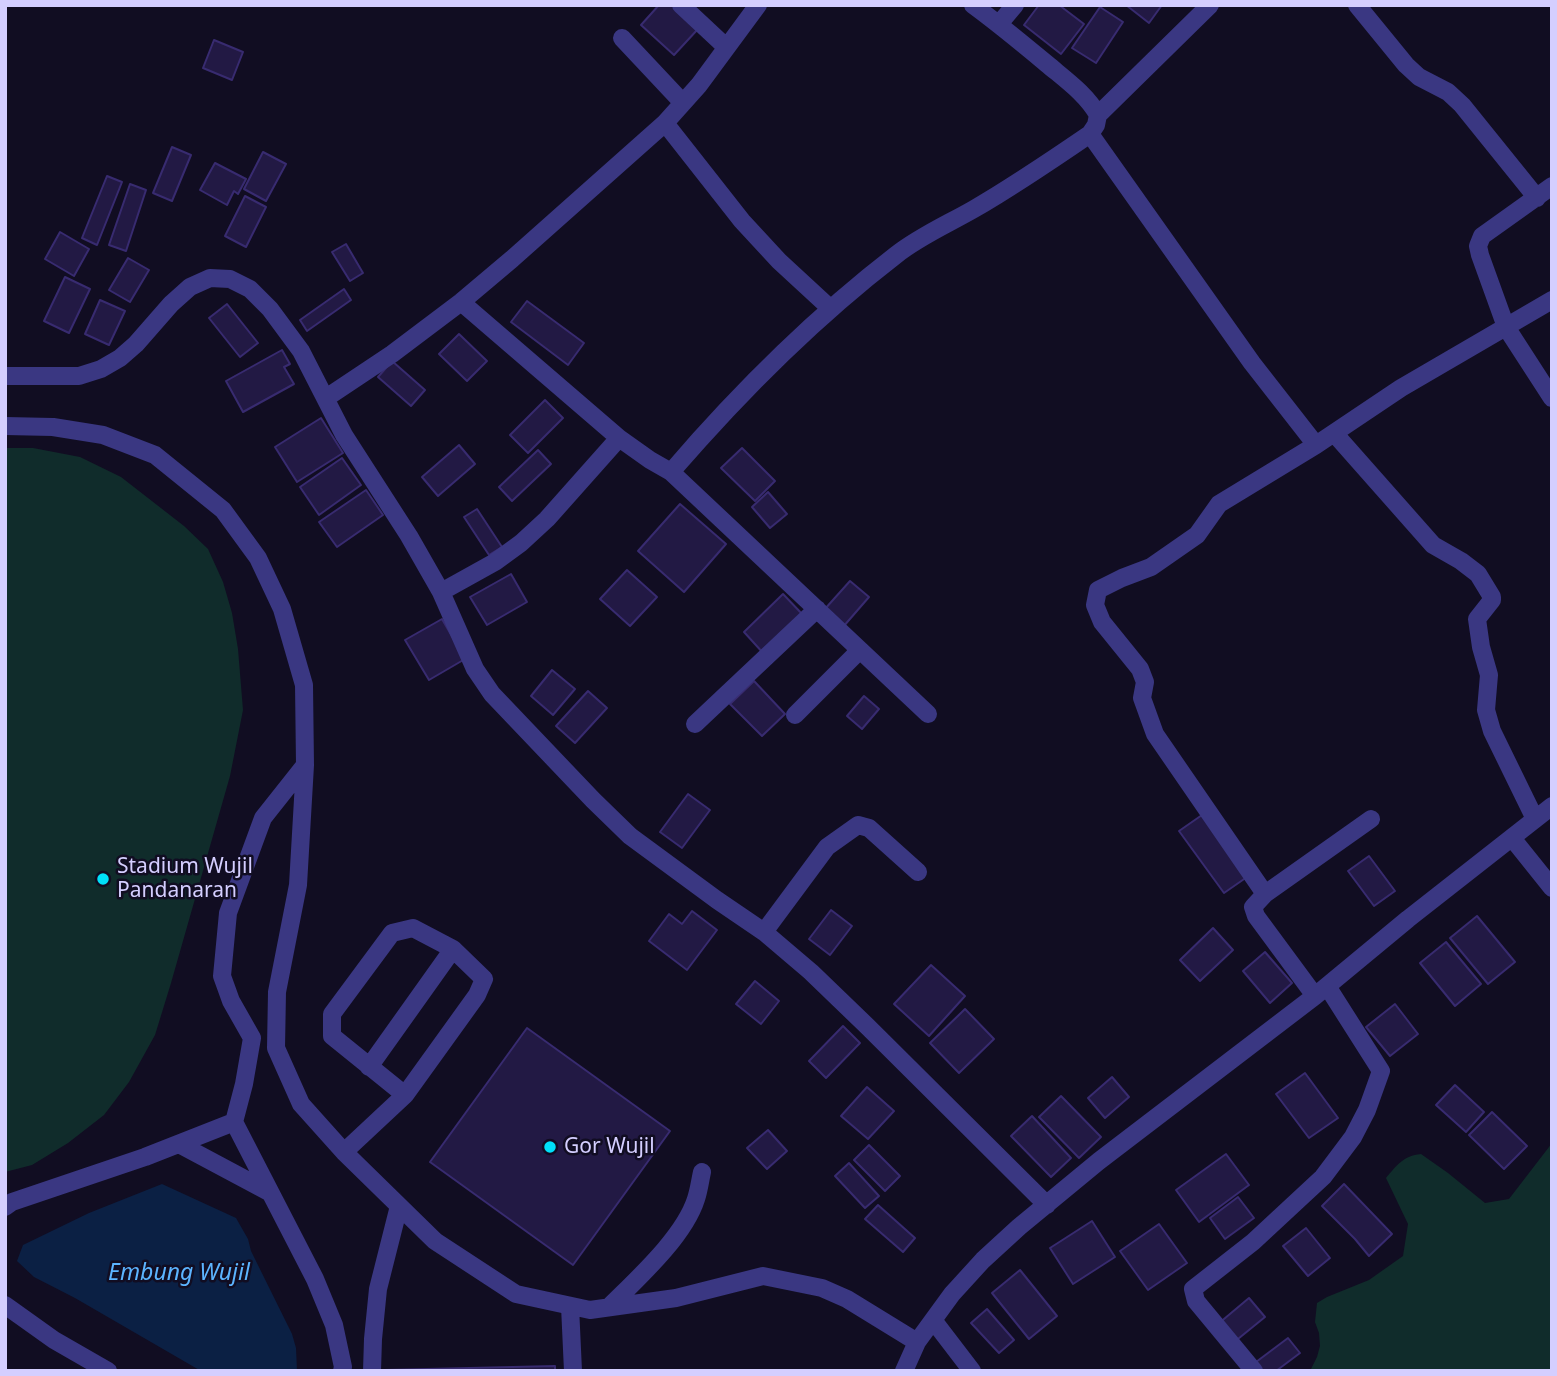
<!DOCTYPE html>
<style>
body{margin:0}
#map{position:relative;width:1557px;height:1376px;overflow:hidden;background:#110d22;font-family:"Noto Sans",sans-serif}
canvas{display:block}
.frame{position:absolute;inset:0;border:7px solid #d4ceff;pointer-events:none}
</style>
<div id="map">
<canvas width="1557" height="1376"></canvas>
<div class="frame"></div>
</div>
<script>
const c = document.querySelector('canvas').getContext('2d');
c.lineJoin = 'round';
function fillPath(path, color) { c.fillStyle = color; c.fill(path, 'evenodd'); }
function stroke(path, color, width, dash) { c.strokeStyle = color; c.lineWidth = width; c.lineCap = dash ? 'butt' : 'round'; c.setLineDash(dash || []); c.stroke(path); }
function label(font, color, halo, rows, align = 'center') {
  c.font = font + ' "Noto Sans",sans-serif'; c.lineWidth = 5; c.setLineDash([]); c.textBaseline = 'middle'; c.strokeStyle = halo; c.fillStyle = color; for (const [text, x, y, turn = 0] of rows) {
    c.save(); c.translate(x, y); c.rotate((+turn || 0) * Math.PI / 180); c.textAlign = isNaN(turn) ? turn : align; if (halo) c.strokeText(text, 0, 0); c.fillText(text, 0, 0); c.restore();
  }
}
fillPath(new Path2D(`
 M5,448H33L80,457L121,477L184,526L208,549L223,582L232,613L238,649L243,710L230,776L171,983L155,1035L129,1082L104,1115L68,1143L32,1165L5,1172Z
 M1552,1142V1371H1310L1317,1357L1320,1346L1319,1333L1315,1322L1317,1303L1327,1297L1369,1280L1403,1256L1408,1224L1386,1178C1397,1165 1403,1156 1421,1154L1448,1173L1485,1203L1509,1199L1549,1147Z`), '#102c2b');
fillPath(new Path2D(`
 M162,1184L236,1218L248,1239L251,1251L292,1334L296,1348L297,1371H201L75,1298L34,1277L17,1261L23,1245L89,1213Z`), '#0b2044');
const building = new Path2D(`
 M659,5H672L698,29L674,55L641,25Z
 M1039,5H1059L1084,24L1061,54L1024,25Z
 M1126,5H1162L1149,23Z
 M1100,7L1123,22L1096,63L1072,48Z
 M214,40L243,52L232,80L203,68Z
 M172,147L191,155L172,201L153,193Z
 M263,152L286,164L266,201L244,189Z
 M215,163L246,179L238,194L234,191L227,205L200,190Z
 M107,176L122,182L97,245L82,238Z
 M130,184L146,190L126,251L109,245Z
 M245,196L266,207L246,247L225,236Z
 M60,232L89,249L74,276L45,259Z
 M346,244L363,273L350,281L332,252Z
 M128,258L149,270L130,302L109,290Z
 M65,277L90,289L69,333L44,321Z
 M344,289L351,300L307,331L300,320Z
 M100,300L125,311L109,345L85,334Z
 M527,301L584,343L568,365L511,322Z
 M227,304L258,343L240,357L209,318Z
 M459,334L487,361L467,381L439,354Z
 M282,350L290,364L284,367L294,384L243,412L226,381Z
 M392,361L425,390L411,406L378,377Z
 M545,400L563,418L528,453L510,435Z
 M321,418L343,453L297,482L275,447Z
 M459,445L475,464L438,496L422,477Z
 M742,448L775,481L755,501L721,468Z
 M538,450L551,464L512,501L499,487Z
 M342,458L361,485L319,515L300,487Z
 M366,490L383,515L337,547L319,522Z
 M768,492L787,514L770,528L752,507Z
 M680,504L726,544L684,592L638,551Z
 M477,509L502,547L489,555L464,517Z
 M627,570L657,597L630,626L600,599Z
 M511,574L527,602L487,625L470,597Z
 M850,581L869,597L843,627L824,610Z
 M783,594L804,616L764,654L744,632Z
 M442,619L465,659L429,680L405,640Z
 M552,670L575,689L553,715L531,696Z
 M754,681L785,714L762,736L730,704Z
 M588,691L607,708L575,743L556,726Z
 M864,696L879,709L862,729L847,716Z
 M688,794L710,810L682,848L660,832Z
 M1202,815L1247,877L1224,893L1179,831Z
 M1369,856L1395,891L1374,906L1348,871Z
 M831,910L852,926L830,955L809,939Z
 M692,911L717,930L687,970L649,941L669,914L682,924Z
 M1477,916L1515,962L1488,984L1450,938Z
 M1213,928L1233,950L1200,981L1180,960Z
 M1446,942L1481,984L1455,1006L1420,963Z
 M1265,952L1292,983L1270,1003L1243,971Z
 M931,965L965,996L929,1036L894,1004Z
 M755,981L779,1001L761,1024L736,1004Z
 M1395,1004L1418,1034L1390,1056L1366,1027Z
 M965,1009L994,1039L959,1073L930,1043Z
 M843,1026L860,1043L826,1078L809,1061Z
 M527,1028L670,1131L573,1265L430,1162Z
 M1305,1073L1338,1118L1309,1138L1276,1094Z
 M1112,1077L1129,1097L1105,1118L1088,1098Z
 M1455,1085L1484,1112L1466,1132L1436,1105Z
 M867,1087L894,1111L868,1139L841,1116Z
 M1061,1096L1101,1137L1079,1158L1039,1117Z
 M1492,1112L1527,1146L1504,1169L1469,1135Z
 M1032,1116L1071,1158L1051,1177L1011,1136Z
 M768,1130L787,1151L767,1169L747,1148Z
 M869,1145L900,1176L885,1191L854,1160Z
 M1226,1154L1249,1185L1199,1222L1176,1190Z
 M849,1163L879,1196L865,1208L835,1176Z
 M1344,1184L1392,1234L1369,1256L1355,1239L1322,1206Z
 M1238,1197L1254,1218L1225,1239L1210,1218Z
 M878,1205L915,1238L903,1252L865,1219Z
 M1092,1221L1115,1257L1073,1284L1050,1248Z
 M1159,1224L1187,1263L1148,1290L1120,1251Z
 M1306,1228L1330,1258L1308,1276L1283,1246Z
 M1020,1270L1057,1316L1029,1339L992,1293Z
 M1249,1298L1265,1317L1233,1343L1218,1324Z
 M987,1309L1014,1340L999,1353L971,1323Z
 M1288,1338L1300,1353L1276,1371H1256L1252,1365Z
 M555,1366V1371L384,1370Z`);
fillPath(building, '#221944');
stroke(building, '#382b70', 2);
stroke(new Path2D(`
 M681,5L726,47
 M1357,5L1406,65L1419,77L1448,92L1462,105L1537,198
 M999,24L1015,5
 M622,38L683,103
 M1098,115L1210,5
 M665,123L742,221L779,261L831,309
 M1090,134L1252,363L1316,445
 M1552,186L1482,236L1478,246L1480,255L1506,327L1552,398
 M461,302L619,438L650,460L671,472C739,393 813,319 896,255C920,236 948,224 974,209C1014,186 1052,160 1090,134L1096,125L1098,115C1086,94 1066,80 1047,64C1023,44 999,24 973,5
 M5,376H79L101,369L120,358L136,344L171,304L190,287L210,278L230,279L250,289L270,309L301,351L344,435L409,536L441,592L475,669L492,694L593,800L630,836L717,900L764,932L811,972L867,1026L1047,1205
 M326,398L392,354L461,302L512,259L665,123L699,85L758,5
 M5,426L53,427L103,435L155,455L223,510L258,558L282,609L304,685L305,765L298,885L277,992L276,1048L301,1104L344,1152L435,1241L516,1294L590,1310L676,1298L763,1276L822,1288L847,1299L917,1342
 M1334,433L1433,545L1461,561L1478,574L1492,597V600L1477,619L1481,647L1489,675L1486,710L1492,731L1535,819
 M671,472L928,714
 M441,592L495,562L521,543L547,519L619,438
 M795,715L860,650
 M695,724L817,609
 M305,765L263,818L228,913L222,976L231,1001L252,1038L244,1084L234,1122L315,1279L334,1325L343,1367L342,1371
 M1512,838L1552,888
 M1265,894L1155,734L1142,698L1145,682L1140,669L1102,622L1095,605L1098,590L1122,578L1151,567L1197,535L1219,504L1316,445L1401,388L1552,300
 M413,928L453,949L484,979L477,995L405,1095L332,1036V1014L392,933Z
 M764,932L827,847L858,825L869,828L918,872
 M1315,996L1256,916L1253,907L1265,894L1371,819
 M369,1067L453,949
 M179,1144L269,1192
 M344,1152L405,1095
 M5,1207L12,1202L145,1157L234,1122
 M5,1305L54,1340L108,1371
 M570,1306L573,1371
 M609,1307C637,1279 684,1237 696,1199C699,1190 700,1181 702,1172
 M933,1320L972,1371
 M372,1371L373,1339L378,1289L399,1206
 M904,1371L917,1342L952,1294L983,1260L1019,1227L1099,1161L1315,996L1408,919L1552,806
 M1254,1371L1196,1301L1193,1289L1253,1242L1323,1177L1353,1137L1367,1110L1381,1071L1327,986`), '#3a3782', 18);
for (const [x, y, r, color] of [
 [103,879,7,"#00e0f9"],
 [550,1147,7,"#00e0f9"]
]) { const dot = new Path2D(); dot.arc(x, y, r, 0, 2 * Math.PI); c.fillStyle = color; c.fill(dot); stroke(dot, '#110d22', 2.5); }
label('21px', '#d4ceff', '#110d22', [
 ["Stadium Wujil",117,867],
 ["Pandanaran",117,891],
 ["Gor Wujil",564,1147]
], 'left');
label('italic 23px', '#5cb4ff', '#110d22', [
 ["Embung Wujil",179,1273]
]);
</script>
